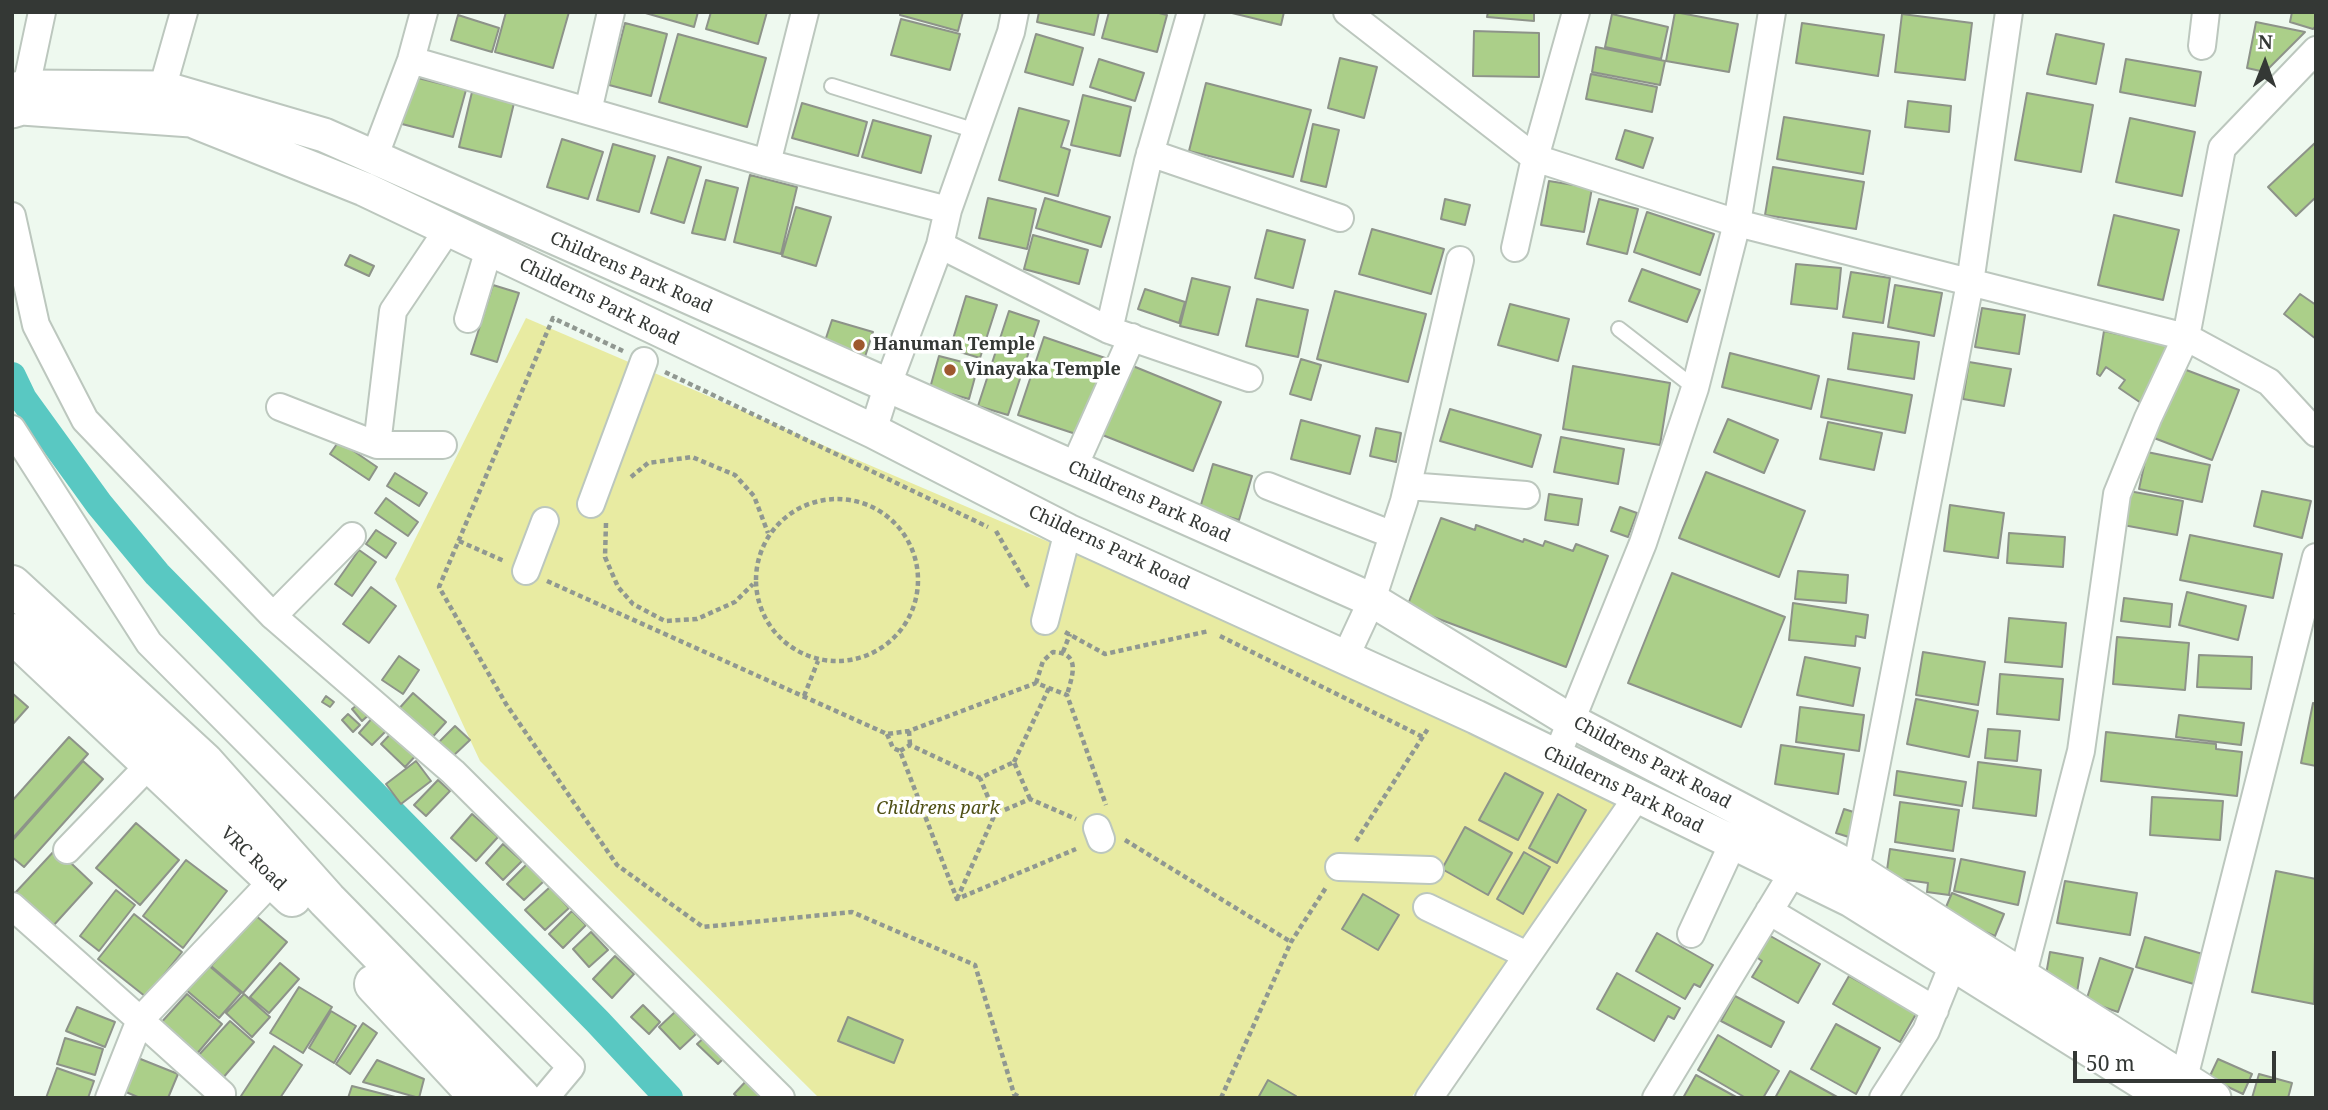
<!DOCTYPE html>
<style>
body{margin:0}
#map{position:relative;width:2328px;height:1110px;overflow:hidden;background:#eef9ef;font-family:"Noto Serif",serif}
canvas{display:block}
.frame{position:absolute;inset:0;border:14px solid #343835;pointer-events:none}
.north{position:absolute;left:2230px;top:28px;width:70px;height:70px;-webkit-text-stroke:5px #fff;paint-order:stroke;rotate:1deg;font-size:19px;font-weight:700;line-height:28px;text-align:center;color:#343835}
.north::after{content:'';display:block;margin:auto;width:24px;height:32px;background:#343835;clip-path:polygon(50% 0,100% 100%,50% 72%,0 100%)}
.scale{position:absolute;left:2073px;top:1051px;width:203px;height:32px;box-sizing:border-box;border:4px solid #343835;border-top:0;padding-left:9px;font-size:21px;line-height:24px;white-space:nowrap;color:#343835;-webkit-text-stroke:5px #fff;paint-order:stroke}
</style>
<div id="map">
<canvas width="2328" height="1110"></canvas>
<div class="frame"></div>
<div class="north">N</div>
<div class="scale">50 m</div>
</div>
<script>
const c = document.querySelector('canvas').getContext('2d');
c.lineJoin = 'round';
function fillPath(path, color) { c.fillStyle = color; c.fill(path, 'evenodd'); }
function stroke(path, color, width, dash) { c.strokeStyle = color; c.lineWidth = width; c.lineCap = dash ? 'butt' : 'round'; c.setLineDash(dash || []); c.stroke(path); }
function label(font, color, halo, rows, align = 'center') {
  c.font = font + ' "Noto Serif",serif'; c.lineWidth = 7; c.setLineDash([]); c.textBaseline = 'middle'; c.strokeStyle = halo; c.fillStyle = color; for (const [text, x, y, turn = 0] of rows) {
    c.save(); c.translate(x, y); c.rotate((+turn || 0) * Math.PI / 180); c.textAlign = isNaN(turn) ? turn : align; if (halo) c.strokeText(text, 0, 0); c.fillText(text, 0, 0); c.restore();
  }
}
fillPath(new Path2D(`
 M526,318L1077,554L1624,796L1411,1098H819L480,761L395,579Z`), '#e8eba2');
stroke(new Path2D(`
 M12,376L23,399L99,504L157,574L598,1022L669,1098`), '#59c8c2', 28);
const building = new Path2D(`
 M506,12H569L553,68L495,52Z
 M642,12H698L694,27Z
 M711,12H767L758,44L706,29Z
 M901,12H963L958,31L900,15Z
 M1039,12H1099L1094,35L1037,22Z
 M1109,12H1155L1167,15L1157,52L1102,38Z
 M1228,12H1284L1281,25Z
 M1488,12H1534V21L1487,17Z
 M1675,12L1738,24L1729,72L1666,61Z
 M2292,12H2316V26L2313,29L2290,22Z
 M1612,14L1668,27L1661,59L1605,47Z
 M1902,14L1972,23L1965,80L1895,72Z
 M458,15L499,28L492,52L451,40Z
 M901,19L960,34L950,70L891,55Z
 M2256,22L2305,32L2265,72L2247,68Z
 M625,23L667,34L651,96L609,85Z
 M1802,23L1884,35L1878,76L1796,63Z
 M1474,31L1539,33V77L1473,76Z
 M678,34L766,58L747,127L659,102Z
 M1036,34L1083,48L1073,85L1025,72Z
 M2056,34L2104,44L2096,84L2047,74Z
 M1596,47L1665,61L1660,85L1592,72Z
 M1340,58L1377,67L1364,118L1328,108Z
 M1099,59L1144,73L1135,101L1090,87Z
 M2126,59L2201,72L2195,106L2120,92Z
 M1591,74L1657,87L1652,112L1586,99Z
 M410,76L466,90L453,137L398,123Z
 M1206,83L1311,110L1293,177L1189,151Z
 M472,92L514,103L501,157L459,147Z
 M2027,93L2093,105L2081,172L2015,160Z
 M1083,95L1131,107L1120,156L1071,145Z
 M1908,101L1951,106L1949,132L1905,127Z
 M802,103L867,122L858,156L792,138Z
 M1019,108L1069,121L1061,147L1070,150L1058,196L999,180Z
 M1784,117L1870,131L1863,174L1777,159Z
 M2130,118L2195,132L2182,196L2116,182Z
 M873,120L931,136L921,173L862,157Z
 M1313,124L1339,130L1326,187L1301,181Z
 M1625,130L1653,138L1643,168L1616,159Z
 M562,139L603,152L588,199L547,187Z
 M2316,142V197L2296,216L2268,187Z
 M613,144L655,156L639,212L597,200Z
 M668,157L701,167L684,223L651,213Z
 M1773,167L1864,182L1856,229L1765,215Z
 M750,175L797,187L781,254L734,242Z
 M706,180L738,188L725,240L692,233Z
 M1549,181L1592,188L1584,232L1541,225Z
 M988,198L1036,209L1027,249L979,238Z
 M1045,198L1110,217L1101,247L1036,228Z
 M1445,199L1470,205L1465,225L1441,219Z
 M1599,199L1638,209L1627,254L1587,244Z
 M796,207L831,217L816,266L782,256Z
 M1647,212L1714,234L1700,275L1634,252Z
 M2114,215L2179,230L2163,300L2098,285Z
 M1372,229L1444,249L1431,294L1359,274Z
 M1267,230L1305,240L1293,288L1255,278Z
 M1033,235L1088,250L1079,284L1024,269Z
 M350,255L374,266L369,276L345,265Z
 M1796,264L1841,268L1837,309L1791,304Z
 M1642,269L1700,290L1687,322L1629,301Z
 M1851,272L1890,278L1883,323L1843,317Z
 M1192,278L1230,287L1218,335L1180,326Z
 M493,285L519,293L497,362L471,354Z
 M1895,285L1942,293L1934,336L1888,327Z
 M1145,289L1185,302L1179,323L1138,309Z
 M1335,291L1426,314L1408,382L1317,359Z
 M2300,294L2316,305V339L2284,314Z
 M966,296L997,305L980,358L950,349Z
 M1257,299L1308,310L1298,357L1246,346Z
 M1510,304L1569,319L1558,361L1498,345Z
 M1982,308L2025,315L2019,354L1975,347Z
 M1009,311L1039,321L1008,415L978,406Z
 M832,320L873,332L863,363L822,350Z
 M2104,331L2175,347L2141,403L2119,388L2125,380L2106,367L2100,376L2097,374Z
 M1853,333L1919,342L1914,379L1848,369Z
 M1044,337L1111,360L1085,437L1018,415Z
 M1730,353L1819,376L1811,409L1722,387Z
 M939,356L978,366L969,399L930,388Z
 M1301,359L1321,365L1311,400L1290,394Z
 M1969,362L2011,369L2004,406L1963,399Z
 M1128,364L1221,402L1193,471L1100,434Z
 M1573,366L1670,383L1660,445L1563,429Z
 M2181,368L2239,390L2212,460L2154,438Z
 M1828,379L1912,395L1905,433L1821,417Z
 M1450,409L1541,435L1532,467L1440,441Z
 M1728,419L1778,440L1764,473L1714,452Z
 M1301,420L1360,436L1350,474L1291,459Z
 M1828,422L1882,433L1874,470L1820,459Z
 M1376,428L1401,433L1396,462L1370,456Z
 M1561,437L1624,449L1618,484L1554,472Z
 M339,441L377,467L369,480L330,454Z
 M2147,452L2210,465L2202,502L2139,489Z
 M1213,464L1252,476L1239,520L1200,508Z
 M1706,472L1805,511L1779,577L1679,538Z
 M395,473L427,493L419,506L387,486Z
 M2129,491L2183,501L2177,535L2123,525Z
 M2262,491L2311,501L2302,538L2254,526Z
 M1549,494L1582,499L1578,525L1545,520Z
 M386,498L418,522L408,536L375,513Z
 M1950,505L2004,513L1998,558L1944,551Z
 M1620,507L1637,513L1628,537L1611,531Z
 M1441,518L1475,530L1476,525L1523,542L1524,539L1543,546L1545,541L1573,551L1576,544L1608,556L1566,667L1407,607Z
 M376,530L396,543L386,558L366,544Z
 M2009,533L2065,537L2063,567L2007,563Z
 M2190,535L2282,554L2273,598L2180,580Z
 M359,550L376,562L352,596L335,584Z
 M1798,571L1848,575L1846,603L1795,599Z
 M1672,573L1785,617L1741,727L1628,683Z
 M371,587L396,606L369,643L343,624Z
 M2187,592L2246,606L2238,640L2179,625Z
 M2124,598L2172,604L2170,627L2121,621Z
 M1793,603L1868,615L1865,638L1856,636L1855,646L1789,640Z
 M2009,618L2066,623L2062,667L2005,662Z
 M2117,637L2189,643L2185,690L2113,684Z
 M1923,652L1985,662L1978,705L1916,695Z
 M2199,655L2252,657L2251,689L2197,687Z
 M399,656L419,670L403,694L382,680Z
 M1805,657L1860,668L1853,706L1797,695Z
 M2000,674L2063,679L2059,720L1997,714Z
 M12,693L28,707L12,725Z
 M413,693L446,722L429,741L396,712Z
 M326,696L334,702L330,707L322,702Z
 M1916,699L1978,711L1969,757L1907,744Z
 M362,701L371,713L362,721L352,709Z
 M2313,703L2316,704V766L2301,763Z
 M1800,707L1864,715L1859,751L1796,742Z
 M348,714L360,725L353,732L342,720Z
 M2179,715L2244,723L2241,745L2176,737Z
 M374,716L388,729L372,745L359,733Z
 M455,726L470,740L452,757L438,743Z
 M396,728L421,750L405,767L381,744Z
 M1988,729L2020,731L2017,761L1985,758Z
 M2106,732L2216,744V749L2242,752L2237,796L2101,781Z
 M69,737L88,754L12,839V801Z
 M1781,745L1844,754L1838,794L1775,784Z
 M83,761L103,779L24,867L12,857V841Z
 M416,761L431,781L401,804L386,784Z
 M1978,762L2041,770L2036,816L1973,808Z
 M1897,771L1966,782L1962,806L1894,795Z
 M1505,773L1543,793L1518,840L1479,820Z
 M438,780L450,791L426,816L414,805Z
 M1558,794L1586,810L1557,863L1529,848Z
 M2152,797L2223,801L2220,840L2150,835Z
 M1900,802L1959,810L1953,851L1895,842Z
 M1844,809L1863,815L1855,839L1836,833Z
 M472,814L498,837L476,861L451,838Z
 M136,823L179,860L140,905L96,868Z
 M1465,827L1512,853L1488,895L1442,869Z
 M503,844L522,861L503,880L486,863Z
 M56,849L92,883L53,926L16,892Z
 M1890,849L1955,859L1949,895L1927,892L1928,883L1886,877Z
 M1524,852L1550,867L1523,914L1497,899Z
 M1961,859L2025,872L2018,905L1954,891Z
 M186,860L227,891L183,948L143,916Z
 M527,864L544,881L524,900L507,884Z
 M2276,871L2316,879L2314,1004L2252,992Z
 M2065,881L2137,893L2130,935L2057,923Z
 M550,887L569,908L545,930L525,910Z
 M116,890L135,905L99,951L80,936Z
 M1952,893L2004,914L1995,936L1943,914Z
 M1363,894L1399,915L1378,950L1342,929Z
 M572,911L586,925L563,948L549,934Z
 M134,914L182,952L146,997L98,959Z
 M255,915L287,942L243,993L211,966Z
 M591,932L608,950L589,967L573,949Z
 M1657,933L1713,965L1700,987L1694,984L1685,999L1636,971Z
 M1765,933L1820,964L1798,1003L1752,977L1762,961L1751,953Z
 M2145,937L2206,955L2197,985L2136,967Z
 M2050,952L2083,958L2077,992L2044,986Z
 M615,956L634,974L612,998L593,979Z
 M2100,958L2133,969L2118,1012L2086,1001Z
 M280,963L299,979L269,1013L250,997Z
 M207,964L241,993L219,1018L185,989Z
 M1617,973L1680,1008L1674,1019L1668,1016L1654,1041L1597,1009Z
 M1849,976L1916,1014L1900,1042L1833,1004Z
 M299,987L332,1007L303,1053L270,1033Z
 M187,994L222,1024L195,1056L159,1025Z
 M244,994L270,1017L252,1037L226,1013Z
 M1735,996L1784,1022L1771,1047L1721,1021Z
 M643,1005L660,1022L649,1034L631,1017Z
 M77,1007L115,1022L105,1047L66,1031Z
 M331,1011L356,1026L334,1063L309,1048Z
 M675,1012L696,1034L680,1049L659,1027Z
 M848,1017L903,1040L894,1063L838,1041Z
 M230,1021L254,1042L222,1079L197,1057Z
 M363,1023L377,1033L350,1074L336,1064Z
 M1836,1024L1880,1048L1856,1094L1811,1069Z
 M707,1035L727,1055L718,1064L697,1044Z
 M1718,1035L1779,1071L1763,1098H1746L1698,1070Z
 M65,1038L103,1049L95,1075L57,1064Z
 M274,1046L302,1065L280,1098H244L241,1096Z
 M133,1056L178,1074L168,1098H140L119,1089Z
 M2218,1059L2252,1074L2243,1094L2209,1078Z
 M377,1060L424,1079L419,1098L363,1082Z
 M57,1068L94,1081L88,1098H46Z
 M1790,1071L1839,1098H1775Z
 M2259,1074L2292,1083L2288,1098H2252Z
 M1696,1075L1738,1098H1683Z
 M748,1079L767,1098H738L734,1094Z
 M1268,1080L1296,1096L1294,1098H1258Z
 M352,1086L399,1098H348Z`);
fillPath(building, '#abcf89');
stroke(building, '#8d9389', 2);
const service = new Path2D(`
 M832,86L976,131
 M1619,329L1695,388`);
const minor = new Path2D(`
 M1347,12L1535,158L1737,223L2186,337L2269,382L2316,433
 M2202,46L2206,12
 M411,60L767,163L948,210
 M22,106L42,12
 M157,107L184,12
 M588,111L611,12
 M1150,153L1340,218
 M374,158L411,60L424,12
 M767,163L805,12
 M12,216L36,325L85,420L273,616L453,772L781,1098
 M940,245L1109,330L1148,161L1191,12
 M1515,248L1535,158L1576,12
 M468,319L489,249
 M1109,330L1249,378
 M280,407L377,445H443
 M12,429L149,643L571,1067L545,1098
 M873,431L887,387L940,245L948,210L1011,32L1015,12
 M377,445L393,311L448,229
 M1073,469L1132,337
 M1268,486L1393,535
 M1408,486L1526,495
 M591,504L644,361
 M526,571L545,521
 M273,616L352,536
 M1045,621L1068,531
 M1345,658L1372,600L1404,501L1460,260
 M1556,758L1643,543L1695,388L1737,223L1772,12
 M1097,828L1101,839
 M67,850L151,763
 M1339,867L1430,870
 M1856,870L1970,283L2009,12
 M12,906L140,1020L109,1098
 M1427,907L1527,955
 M1769,911L1935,1010
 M1691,934L1733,843
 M2023,974L2081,751L2117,494L2148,418L2186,337L2222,148L2316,50
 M2184,1078L2316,557
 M221,1098L222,1094L140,1020L275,878
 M1429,1098L1637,797
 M1656,1098L1793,872
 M1883,1098L1926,1031L1953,964`);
const tertiary = new Path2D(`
 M12,90L26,87L163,88L324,135L1372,600L1571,721L1856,870L2214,1098
 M12,111L22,108L191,120L364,189L873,431L1068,531L1476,717L1851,900L2167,1098`);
const primary = new Path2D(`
 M12,585L204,762L327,900L521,1098
 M12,633L292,897
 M374,984L480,1098`);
stroke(service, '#bcc7be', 18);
stroke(minor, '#bcc7be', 30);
stroke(tertiary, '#bcc7be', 37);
stroke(primary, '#bcc7be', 42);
stroke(new Path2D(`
 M623,351L553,318L439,587L506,704L617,865L703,927L852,912L975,965L1014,1094L1021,1098
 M665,372L988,527
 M631,477L648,463L692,457L735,475L754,496L768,533
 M756 580a81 81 0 1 1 162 0a81 81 0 1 1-162 0Z
 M606,523L605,557L618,587L633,604L665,621L697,619L735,602L753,584
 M996,531L1028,587
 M459,541L504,561
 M547,581L887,734L909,731L1036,683L1067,695L1106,805
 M1065,632L1105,654L1209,631
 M1220,636L1423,737
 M1063,652L1070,634
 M1036,683L1043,661L1053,652C1082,653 1072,676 1067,695
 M804,696L818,661
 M909,731L910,745
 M887,734L893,748L900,751L957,899L1076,849
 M900,751L910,745L980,778
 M1014,762L1049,688
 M1030,799L1014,762L980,778L995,814L1030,799L1076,819
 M1125,840L1291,942
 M1356,841L1429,727
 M957,899L995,814
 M1221,1098L1291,942L1327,886`), '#909891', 4.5, [5, 3.5]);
stroke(service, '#fff', 14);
stroke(minor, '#fff', 26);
stroke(tertiary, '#fff', 33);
stroke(primary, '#fff', 38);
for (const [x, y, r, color] of [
 [859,345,7,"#9e582e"],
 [950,370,7,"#9e582e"]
]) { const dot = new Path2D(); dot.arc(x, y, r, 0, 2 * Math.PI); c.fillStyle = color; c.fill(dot); stroke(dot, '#fff', 2.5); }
label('18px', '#343835', '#fff', [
 ["Childrens Park Road",631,273,24],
 ["Childerns Park Road",599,302,26],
 ["Childrens Park Road",1149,502,24],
 ["Childerns Park Road",1109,548,25],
 ["Childrens Park Road",1652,763,28],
 ["Childerns Park Road",1623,790,26],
 ["VRC Road",253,859,44]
]);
label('bold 18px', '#343835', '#fff', [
 ["Hanuman Temple",873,345],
 ["Vinayaka Temple",964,370]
], 'left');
label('italic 18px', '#4f5015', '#fff', [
 ["Childrens park",938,809]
]);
</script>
